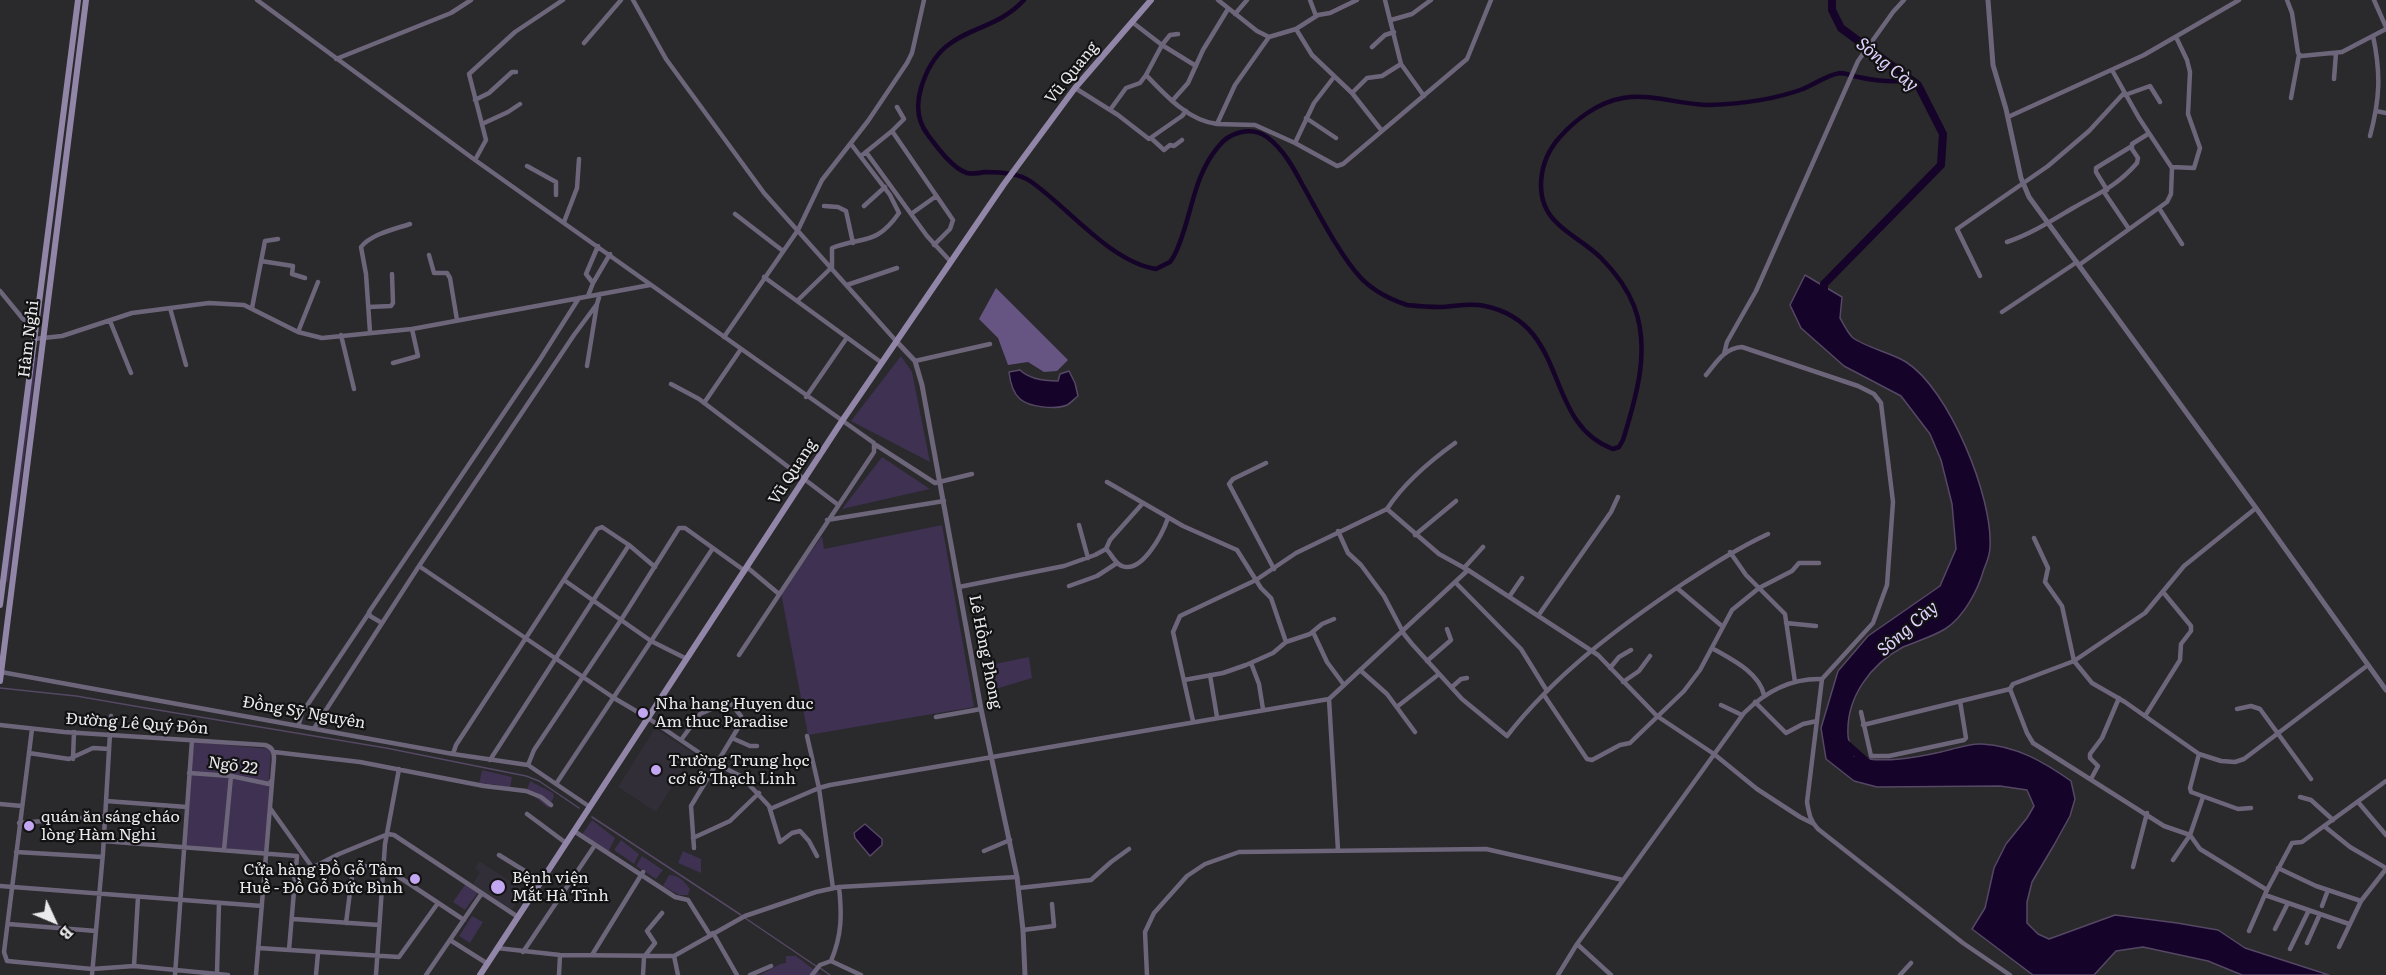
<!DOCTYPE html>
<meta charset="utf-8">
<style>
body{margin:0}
#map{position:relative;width:2386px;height:975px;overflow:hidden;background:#2a292c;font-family:Literata,serif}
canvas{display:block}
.north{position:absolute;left:24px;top:891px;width:60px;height:60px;-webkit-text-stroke:4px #121213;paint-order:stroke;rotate:134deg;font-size:16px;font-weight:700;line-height:24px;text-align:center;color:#eae9ec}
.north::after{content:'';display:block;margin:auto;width:21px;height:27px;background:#eae9ec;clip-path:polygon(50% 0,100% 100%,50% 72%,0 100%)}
</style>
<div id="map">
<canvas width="2386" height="975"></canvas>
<div class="north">B</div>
</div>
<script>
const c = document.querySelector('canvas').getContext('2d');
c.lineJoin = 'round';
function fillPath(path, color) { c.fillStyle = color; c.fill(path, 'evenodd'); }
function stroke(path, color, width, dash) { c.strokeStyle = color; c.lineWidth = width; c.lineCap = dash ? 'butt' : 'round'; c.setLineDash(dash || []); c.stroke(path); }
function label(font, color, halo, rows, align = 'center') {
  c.font = font + ' Literata,serif'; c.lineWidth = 4.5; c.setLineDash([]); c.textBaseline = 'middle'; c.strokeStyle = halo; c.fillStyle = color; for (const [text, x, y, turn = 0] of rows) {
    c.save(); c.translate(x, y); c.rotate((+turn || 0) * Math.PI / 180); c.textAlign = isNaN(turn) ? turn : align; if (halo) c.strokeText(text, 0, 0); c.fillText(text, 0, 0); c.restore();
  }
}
fillPath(new Path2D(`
 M655,728L693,753L656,812L618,787Z
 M479,861L524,890L512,910L473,884L480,872L475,868Z`), '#312e37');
fillPath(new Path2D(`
 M901,356L912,372L930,462L851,421Z
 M34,357H37L8,582H5Z
 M882,457L930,489L842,509Z
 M942,525L974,707L808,735L781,593L822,536L824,549Z
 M1029,657L1032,678L989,691L985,666Z
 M194,742L271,749L269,780L272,781L267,852L184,845Z
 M482,770L512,777L510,788L492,784L490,787L479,784Z
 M530,781L553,793L554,797L548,808L527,790Z
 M592,820L615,838L608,853L581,836Z
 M621,840L639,854L634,864L614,850Z
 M683,851L701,859V873L678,863Z
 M642,856L663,870L656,879L636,866Z
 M669,875C679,875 684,881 690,889L688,895H679L663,886Z
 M467,882L479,891L465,910L453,902Z
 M472,916L483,922L470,943L459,936Z
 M786,956H796L821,975H760L780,964L786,963Z`), '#3e3151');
fillPath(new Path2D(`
 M996,288L1068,360L1057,371L1044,372L1028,362L1008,365L998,338L979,319Z`), '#665482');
const water = new Path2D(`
 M1805,275L1842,297L1840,318C1843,323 1847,332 1852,337C1864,347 1892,353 1906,362C1949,389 1993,497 1990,547C1990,554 1987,562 1984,569C1978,590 1964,617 1945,629C1932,637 1917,641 1903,647C1871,664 1846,697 1848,735C1848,742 1852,750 1854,756C1881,764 1914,758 1941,752C1955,749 1968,743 1982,744C2017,746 2044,762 2071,781L2075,799L2070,816L2054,845L2032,882L2027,902V923L2038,934L2049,939L2115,915L2177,923L2218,930L2245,948L2329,975H2242L2208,961L2143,947L2116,951L2094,975H2033L1972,929L1985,908L1994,868L2006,844L2027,818L2034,806L2027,790L2000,786L1877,787L1854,781L1826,759L1821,728L1838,671L1868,636L1940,586L1956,549L1952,504L1941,460L1930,434L1901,396L1844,366L1801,328L1790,305Z
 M1020,370C1029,379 1045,381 1058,381L1060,374L1069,371L1075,383L1078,396C1074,399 1071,403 1067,405C1055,410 1029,407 1020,399C1012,392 1010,381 1009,372Z
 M865,824L882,839V845L870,856L855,838L854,833Z`);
fillPath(water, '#150329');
stroke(water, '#554864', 1.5);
stroke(new Path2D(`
 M0,688L76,696L140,707L386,748L526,776L539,781L579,808
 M592,817L741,915
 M745,918L816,966
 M820,968L830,975`), '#554864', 1.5);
stroke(new Path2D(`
 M1024,0C988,39 941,22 921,88C916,105 917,121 928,135C937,147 952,168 967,173C972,174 980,173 985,172C999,172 1018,173 1030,181C1067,206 1110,262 1156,269L1170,262L1174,256C1192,221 1191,179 1218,147C1229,132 1251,126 1267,137C1283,149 1293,167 1302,184C1318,212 1339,254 1360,277C1373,291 1389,299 1407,305C1417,306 1428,307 1439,307C1454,307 1469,302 1485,306C1571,324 1542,423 1613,449L1619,447L1623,440C1636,398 1651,349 1634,306C1627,288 1615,272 1601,258C1587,244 1568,235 1555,221C1533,198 1539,161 1559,138C1575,120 1598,102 1623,98C1652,93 1680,105 1709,105C1740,104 1773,100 1803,89C1815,84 1827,75 1840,73C1846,73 1852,76 1858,77C1876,81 1893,83 1912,80`), '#150329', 4.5);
stroke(new Path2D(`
 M1824,295V284L1941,165L1943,134L1918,85L1841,28L1832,10V0
 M1845,743L1871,766`), '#150329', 8);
stroke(new Path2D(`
 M257,0L475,160L874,443V452L739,655
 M633,0L666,59L764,193L897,342
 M1218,0L1257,31L1269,37
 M1310,0L1316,16
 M1385,0L1401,64L1424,96
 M2287,0L2292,13L2298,53L2301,56L2342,52L2386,29
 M2374,0L2386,27
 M1235,14L1247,0
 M1391,20L1412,14L1431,0
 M1132,22L1162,45L1146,75C1166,96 1189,121 1217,124L1235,85L1269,37L1296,29L1318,15L1330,13L1357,0
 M1296,29L1312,55L1352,93L1382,131
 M1178,34L1170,35L1162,45L1196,66
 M584,43L621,0
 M1372,47L1385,35L1394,32
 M336,59L451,13L471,0
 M1334,77L1314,103L1295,143L1337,166L1343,164L1467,59L1491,0
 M2334,79L2336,53
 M1075,88L1118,115L1149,139L1182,116L1186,111
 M1352,93L1367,78L1382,76L1401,64
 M2125,95L2150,86L2160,102
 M2291,98L2299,55
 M475,100L489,93L512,72H516
 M1172,101L1188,83L1203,50L1228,9
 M1110,110L1126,88L1140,83L1146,75
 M2376,111L2386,113
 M2008,117L2144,55L2239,0
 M1306,118L1336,138
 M482,124L508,112L520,104
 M1217,124L1255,125L1295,143
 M892,131L904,119L897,107
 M2370,136C2380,99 2381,73 2373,36
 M1151,138L1164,150L1170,145L1174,146L1182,140
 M866,152L927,236L951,262
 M861,156L892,131L953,220L950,229L934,245
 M475,160L486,140L469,74L515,32L563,0
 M527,166L556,182V195
 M2172,167L2194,168L2200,148L2188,114L2190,72L2187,60L2176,37
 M2107,190L2096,172V168L2132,146
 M2104,192L2129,229
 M824,206L838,207L846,211L853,243
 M864,206L885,187
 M2159,208L2182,244
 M735,214L783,251
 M911,214L935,197
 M564,222L577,188L579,159
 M2007,242C2031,234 2051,221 2073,208C2099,193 2116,187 2137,163L2138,158L2132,149V144L2148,134
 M429,255L434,273H447L450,278L457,320
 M261,261L293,266L292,274L305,278
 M2079,265L2167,202L2171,194L2172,168L2139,118L2112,70
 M1980,276L1957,229L2048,166L2089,131L2124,93
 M764,277L882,363
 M593,283L586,274L598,246
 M847,285L897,268
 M0,291L23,319L35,328
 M588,296L593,283L610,254
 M797,301L832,267V248C863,236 876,246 899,213L890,195L851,144
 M369,307L391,306L393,303L392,274
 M170,308L186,365
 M252,308L265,241L278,239
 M2002,312L2077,262
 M110,321L131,373
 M298,332L318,282
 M370,332L366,274L361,247C371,234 395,229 410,224
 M341,335L354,389
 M724,337L798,230L822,180L868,121L907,63L912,53L924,0
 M34,339L62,336L132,313L209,303L244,305L298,332L322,338L412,329L650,285
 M1724,354L1727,342L1756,291L1858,61L1893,12L1904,0
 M915,361L990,344
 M393,363L418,356L412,329
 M587,366L597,304
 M1706,375C1716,363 1724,348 1742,347L1858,386L1874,394L1881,403L1893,502L1887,585L1873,623L1822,679L1807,802C1809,813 1810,821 1818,829L1963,943L2010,975
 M671,384L699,399L837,504
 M806,397L846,339
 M704,403L741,349
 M875,447L876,445L935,483L972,474
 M1266,463L1233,479L1229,484L1274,569
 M1107,482L1183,526L1237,550L1261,588L1271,598L1286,642
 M2256,508L2184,566L2145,613L2074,661L2013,684L2010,689L2027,733L2033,743L2164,826L2190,835L2200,849L2267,890
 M1387,509L1439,554L1468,570L1598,655L1657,716L1714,754L1757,789L1800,817L1812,823
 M827,520L944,501
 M1079,525L1088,558
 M1338,531L1348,553L1361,565L1384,596L1404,634L1412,644L1462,699L1507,736C1555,674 1620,626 1684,583C1712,565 1738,548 1768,534
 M1415,535L1456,501
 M2034,538L2048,568L2045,582L2062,606L2074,661L2092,683L2125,702L2199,754L2221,761L2235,762L2244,759L2368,665
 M1106,549C1111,553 1115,564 1122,566C1142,574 1163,533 1168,518
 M1730,552L1746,575L1785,614L1795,682
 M419,566L614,698L648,718L716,764L741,776L769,806L780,842L792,833L800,831L809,841L817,856
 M748,568L779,594
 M1464,568L1483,547
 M564,580L651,641L687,659
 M1455,582L1521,649L1547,691
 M1069,586L1097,576L1117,563
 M959,587L1064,566L1095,555L1106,549L1110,540L1143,503
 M1677,588L1723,627
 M1509,597L1522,578
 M1538,616L1611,512L1618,497
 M382,623L370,616L369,612L539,361L579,298
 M1786,623L1816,626
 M1313,632L1327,662L1344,685
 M1712,648C1731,659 1759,672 1764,695
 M1427,661L1451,640L1447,629
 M1251,663L1259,684L1263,709
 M1610,668L1619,657L1631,650
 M1360,670L1387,694L1415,732
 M1,672L453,754L528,765L590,807
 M1210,675L1217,717
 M1184,680L1223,673L1246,665L1273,653L1286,642L1310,634L1322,624L1334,619
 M1623,682L1639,671L1650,656
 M1452,687L1461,679L1467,678
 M1544,695L1587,759L1592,760L1620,745L1630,743L1684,691L1700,670L1732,610L1759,588L1792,571L1799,563H1819
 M1329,699L1338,850
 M1755,702L1786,733L1803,724L1817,721
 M1721,705L1742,715
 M1398,706L1439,674
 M2237,709L2251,706L2260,709L2311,779
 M1861,712L1871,756H1889L1964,740L1966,738L1960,701
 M2145,716L2180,660L2181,644L2191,631V626L2163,592
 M936,717L981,709
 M1193,721L1173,632L1180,616L1256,580L1296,553L1387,509C1404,483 1430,461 1455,443
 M741,723L769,722
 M299,724L302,713L369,613
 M0,725L64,732L265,745C272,747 274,751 274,759L256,975
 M1863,725L2010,689
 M315,727L419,566L574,335L597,304L600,294
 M32,729L4,952L7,961L92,969L134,966L228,975
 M807,736L819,788L833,888
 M732,738L750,746H757
 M681,740L700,714L726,703L731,704L741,716V723L691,806L694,848
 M274,752L360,762L484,786L526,791L541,797L551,805
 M29,753L69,759L93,748L109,749
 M453,754L456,745L597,529L602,527L629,545L655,567
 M2199,754L2190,788L2191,792L2238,809L2251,808
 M73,759L74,732
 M490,760L629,545
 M528,765L534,750L621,620L679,528H685L745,571
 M189,773L231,776L269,784L272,780
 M2091,779L2098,766L2090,758V754L2102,738L2119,698
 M556,784L713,548
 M2300,797L2311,800L2333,820
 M106,801L187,807
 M2358,802L2386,835
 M0,804L22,806
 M270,808L312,867
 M770,809L819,788L830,785L1329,699L1468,570
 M527,814L566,843
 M19,823L105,816
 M2324,826L2350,847L2386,868
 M574,831L675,897L688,900L710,935
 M388,834L394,835L518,917
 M693,838L730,821L759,793
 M103,841L297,856L289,950
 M224,850L231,776
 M984,851L1010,840
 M16,852L102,857
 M499,855L541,881
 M2173,860L2190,835L2203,797
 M2133,867L2147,813
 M2278,868L2316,886L2361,901
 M294,877L339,854L388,834
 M0,886L262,906
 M1019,888L1091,880L1111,862L1129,849
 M2265,895L2349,924
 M2322,906L2328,890
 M293,919L379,925
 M346,923L353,869L357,866L384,867L464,920
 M8,924L96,931
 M2275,929L2288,903
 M1023,930L1054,926L1052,904
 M2249,931L2267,890L2292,843L2302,842L2386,781
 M713,933L737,975
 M450,940L488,964
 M2307,943L2320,914
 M1577,944L1611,975
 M2339,947L2361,901L2386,869
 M258,948L399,957L438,903
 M497,948L560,955L674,956L745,916L816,892L839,887L1017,877
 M2290,949L2309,910
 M523,952L595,845
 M592,955L643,872
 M674,956L678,975
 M831,961L861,975
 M134,966L138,897
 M217,973L219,903
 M92,975L103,853L111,716
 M175,975L192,740
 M316,975L318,953
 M376,975L385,844L399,769
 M426,975L482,893
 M559,975L560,955
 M643,975L644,957L655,943L647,931L662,913
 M750,975L771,966
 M812,975L820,965L831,961C842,935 842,914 839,887
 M1147,975L1145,932L1154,913L1187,876L1205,864L1239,852L1486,849L1623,880
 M1558,975L1577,944L1744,713C1765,692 1792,678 1822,679
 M1900,975L1911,963`), '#6d657a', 4.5);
stroke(new Path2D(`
 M1988,0L1993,65L2006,109L2021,178L2029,197L2256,508L2386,690
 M897,342L915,361L922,385L981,709L1017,877L1023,930L1025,975`), '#6d657a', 5);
stroke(new Path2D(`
 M0,605L78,0
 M0,681L86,0
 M480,975L842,421L1004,184L1075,88L1151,0`), '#9286a8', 6);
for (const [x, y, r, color] of [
 [643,713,6,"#c3a7f2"],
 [656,770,6,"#c3a7f2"],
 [29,826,6,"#c3a7f2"],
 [415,879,6,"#c3a7f2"],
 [498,887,8,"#c3a7f2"]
]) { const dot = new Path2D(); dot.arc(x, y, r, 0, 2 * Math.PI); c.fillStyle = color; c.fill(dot); stroke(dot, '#121213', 2); }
label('16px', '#eae9ec', '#121213', [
 ["Vũ Quang",1072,73,-51],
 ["Hàm Nghi",29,339,-83],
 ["Vũ Quang",793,472,-57],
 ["Lê Hồng Phong",985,652,79],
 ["Đồng Sỹ Nguyên",304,713,10],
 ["Đường Lê Quý Đôn",137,724,4],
 ["Ngõ 22",233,766,8]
]);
label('16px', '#eae9ec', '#121213', [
 ["Nha hang Huyen duc",655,704],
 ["Am thuc Paradise",655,722],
 ["Trường Trung học",668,761],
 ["cơ sở Thạch Linh",668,779],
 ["quán ăn sáng cháo",41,817],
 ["lòng Hàm Nghi",41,835],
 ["Cửa hàng Đồ Gỗ Tâm",403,870,"right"],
 ["Huề - Đồ Gỗ Đức Bình",403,888,"right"],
 ["Bệnh viện",512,878],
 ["Mắt Hà Tĩnh",512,896]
], 'left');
label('italic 18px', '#e2d2ff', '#121213', [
 ["Sông Cày",1887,65,39],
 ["Sông Cày",1908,629,-41]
]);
</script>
